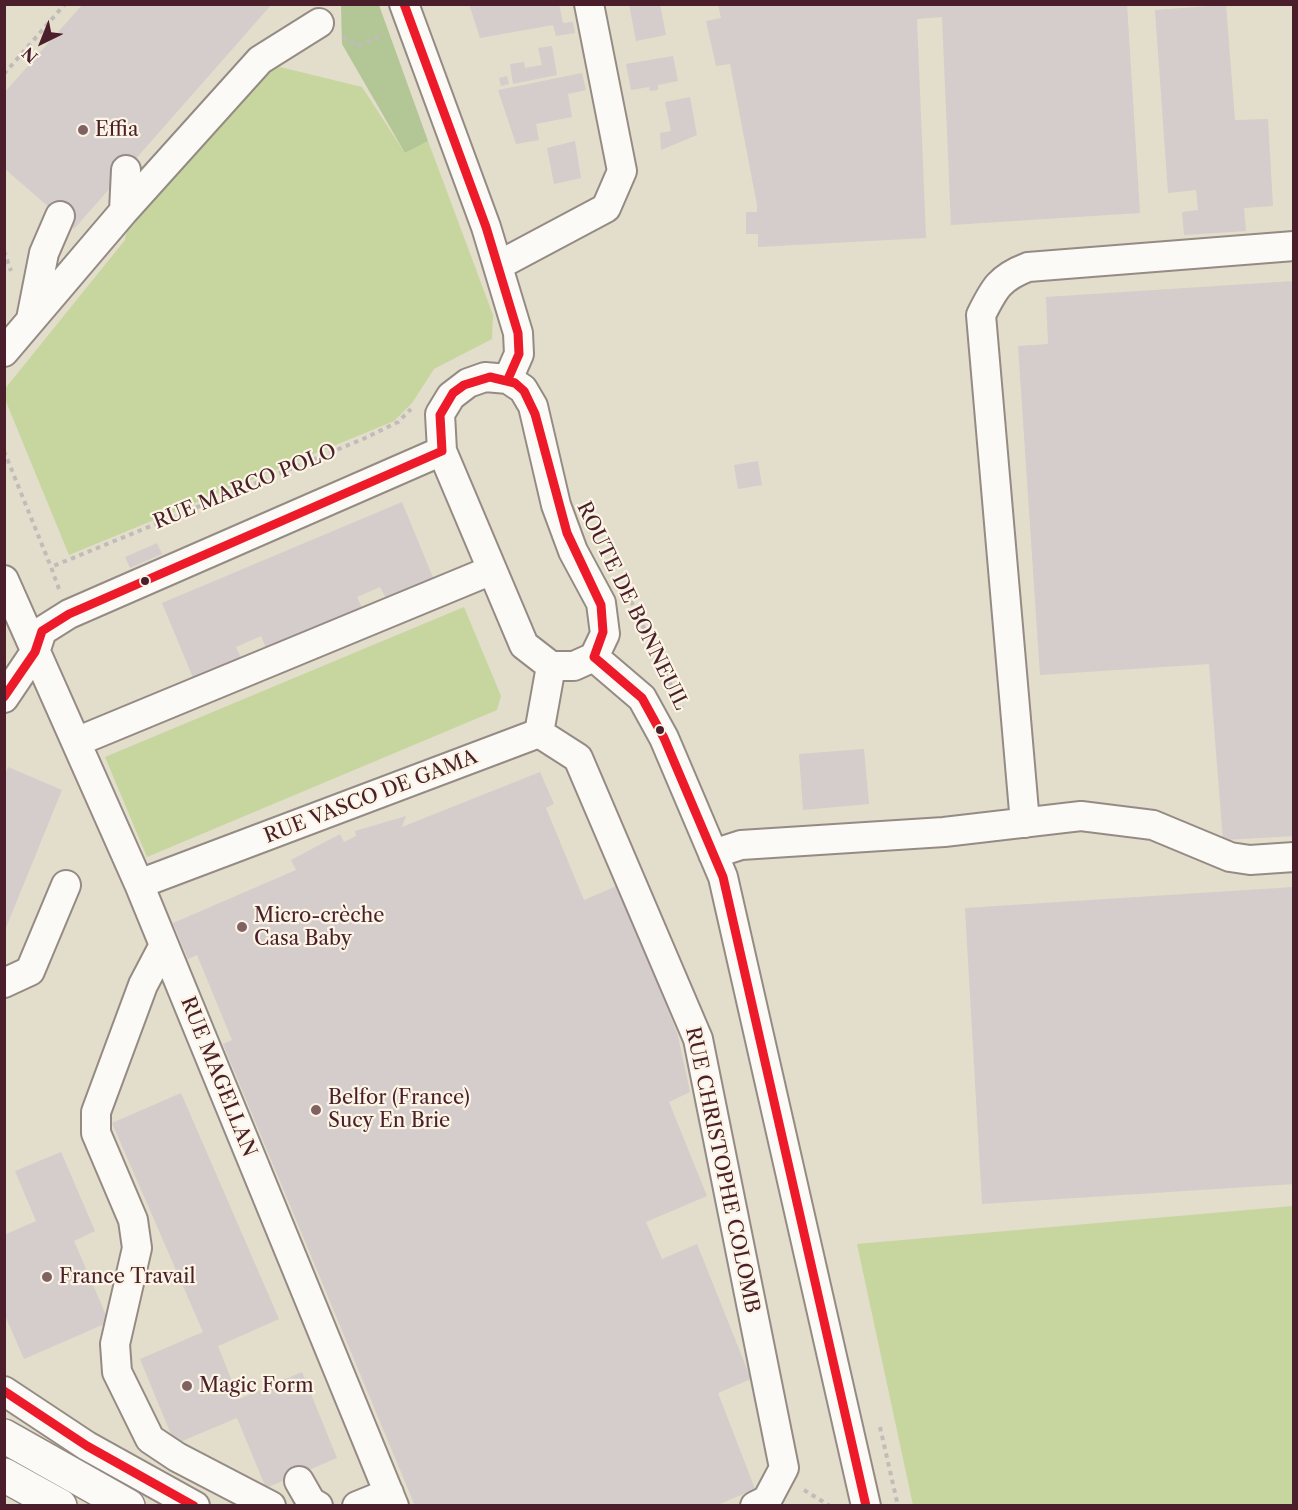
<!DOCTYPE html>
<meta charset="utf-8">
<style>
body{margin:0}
#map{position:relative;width:1298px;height:1510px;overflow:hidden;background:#e3ddcb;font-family:"Libre Caslon Text",serif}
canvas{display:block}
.frame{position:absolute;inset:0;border:6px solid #4a1f2b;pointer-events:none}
.north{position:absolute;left:12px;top:12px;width:60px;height:60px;-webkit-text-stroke:4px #fcf5e5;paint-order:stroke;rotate:223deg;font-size:16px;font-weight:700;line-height:24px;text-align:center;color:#4a1f2b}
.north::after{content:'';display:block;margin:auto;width:21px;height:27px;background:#4a1f2b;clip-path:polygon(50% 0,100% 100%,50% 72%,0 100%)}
</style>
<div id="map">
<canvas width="1298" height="1510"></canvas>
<div class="frame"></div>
<div class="north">N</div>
</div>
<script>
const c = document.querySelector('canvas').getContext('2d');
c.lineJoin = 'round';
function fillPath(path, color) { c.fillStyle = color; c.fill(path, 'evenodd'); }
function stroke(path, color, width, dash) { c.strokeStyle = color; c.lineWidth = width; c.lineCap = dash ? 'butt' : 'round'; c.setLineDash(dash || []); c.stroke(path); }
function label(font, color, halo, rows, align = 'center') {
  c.font = font + ' "Libre Caslon Text",serif'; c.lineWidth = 4.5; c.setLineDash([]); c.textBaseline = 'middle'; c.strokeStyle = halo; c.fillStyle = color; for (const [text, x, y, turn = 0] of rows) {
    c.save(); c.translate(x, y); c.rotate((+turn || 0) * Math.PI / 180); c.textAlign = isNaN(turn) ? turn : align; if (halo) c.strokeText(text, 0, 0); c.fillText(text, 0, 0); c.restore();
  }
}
fillPath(new Path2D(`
 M280,67L362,87L405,153L428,141L493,315L492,339L434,369L412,403L394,421L69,555L5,399L4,390L125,240L128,219L265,71Z
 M464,607L501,696L497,710L147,857L105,757Z
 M1293,1206V1505H913L857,1244Z`), '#c6d69e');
fillPath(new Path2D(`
 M341,5H379L428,141L405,153L342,44Z`), '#b3c696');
fillPath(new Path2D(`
 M83,4H272L74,229L4,168V93Z
 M469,4H559L563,23L573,22L575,33L556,36L553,25L480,38Z
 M629,4H660L666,35L636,41Z
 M718,4H1127L1140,213L951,225L942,17L917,19L926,238L758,247V234H746V212H757V205L730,64L716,66L706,21L721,18Z
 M1226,5L1235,120L1268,119L1273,206L1244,208L1246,231L1184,235L1182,212L1198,210L1196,190L1168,193L1155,10Z
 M552,46L557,75L513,84L510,64L524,62L525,68L542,65L538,48Z
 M673,56L678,81L658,85V90L650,91L649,87L631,90L626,64Z
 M582,73L586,90L568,94L572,117L536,124L539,140L516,144L498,90Z
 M507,76L509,84L501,86L499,78Z
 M690,97L697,135L661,150L660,133L671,131L665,102Z
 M575,141L581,178L554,184L547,148Z
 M1294,281V836L1223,840L1209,664L1040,675L1018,346L1048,344L1046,297Z
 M758,461L762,485L738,489L734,465Z
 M402,502L434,580L387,600L380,587L357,597L363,610L267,650L261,636L236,647L242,660L194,680L162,603Z
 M157,543L162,554L130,568L125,557Z
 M864,749L869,804L803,810L799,754Z
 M8,767L62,790L5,930L4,777Z
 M540,772L554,804L546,808L584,900L619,885L678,1036L690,1092L669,1102L707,1196L646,1222L662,1259L697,1244L751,1379L718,1393L755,1489L715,1506H415L223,1044L232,1040L197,955L188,959L173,923L296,870L291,860L340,834L344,842L356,836L355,831L406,816L402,827Z
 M1294,887V1184L982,1204L965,908Z
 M181,1093L279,1319L218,1346L239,1399L302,1372L337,1458L266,1488L237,1418L175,1444L140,1359L203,1332L112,1123Z
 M61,1152L95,1231L74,1241L109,1322L24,1359L4,1313V1235L36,1221L15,1171Z`), '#d5cccc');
const minor = new Path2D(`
 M404,4L486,227L518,333L519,354L508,379
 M124,211L260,60L319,23
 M499,265L606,208L622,171L589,4
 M31,319L44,253L60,216
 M4,352L124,211L126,170
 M485,377L508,379L523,389L533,406L556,505L573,551L601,603L605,634L594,657L574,666H551L524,645L442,451L440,414L451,396L468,383Z
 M4,580L139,884L394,1506
 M594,657L642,698L664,738L723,877L866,1506
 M4,698L35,652L42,631L69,614L442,451
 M539,733L578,758L698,1039L784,1468L767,1500L755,1506
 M539,733L551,666
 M76,742L492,570
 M1025,823L981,315C994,289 999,278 1028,267L1294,246
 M713,854L741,845L944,832L1081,816L1153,825L1230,857L1250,860L1294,857
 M139,884L539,733
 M164,945L143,985L96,1112V1133L133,1220L137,1248L115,1344L117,1372L150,1439L177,1457L271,1506
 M4,983L30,971L66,885
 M4,1391L87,1446L195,1506
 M299,1481L311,1502L318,1506
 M357,1506L389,1493`);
const major = new Path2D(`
 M4,1436L128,1506
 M4,1475L60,1506`);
stroke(minor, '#958b84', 32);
stroke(major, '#958b84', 36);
stroke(new Path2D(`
 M343,37L358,46L385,34
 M4,74L65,4
 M4,251L11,271
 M4,451L51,567
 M59,589L51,567L363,439L398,422L411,409
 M631,601L682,708
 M880,1427L898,1506
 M804,1490L830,1506`), '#c1bcba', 4, [4.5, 4.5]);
stroke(minor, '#fbfaf7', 28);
stroke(major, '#fbfaf7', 33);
stroke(new Path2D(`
 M404,4L486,227L518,333L519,354L508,379
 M442,451L440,415L453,393L464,385L490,377L515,383L524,391L535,414L567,533L601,605L603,632L594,657
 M594,657L642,698L664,738L723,877L866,1506
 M4,697L35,652L42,631L69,614L442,451
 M4,1391L87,1446L194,1506`), '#ed1b2a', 9);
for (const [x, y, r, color] of [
 [83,130,6,"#806263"],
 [145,581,5,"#4a1f2b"],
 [660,730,5,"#4a1f2b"],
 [242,927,6,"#806263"],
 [316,1110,6,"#806263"],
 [47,1277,6,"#806263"],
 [187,1386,6,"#806263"]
]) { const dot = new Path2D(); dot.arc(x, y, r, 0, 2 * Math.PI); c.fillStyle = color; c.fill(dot); stroke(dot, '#fcf5e5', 2); }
label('20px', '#4a1f2b', '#fcf5e5', [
 ["Effia",95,130],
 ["Micro-crèche",254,916],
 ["Casa Baby",254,939],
 ["Belfor (France)",328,1098],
 ["Sucy En Brie",328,1121],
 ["France Travail",59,1277],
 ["Magic Form",199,1386]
], 'left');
label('20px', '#4a1f2b', '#fcf5e5', [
 ["RUE MARCO POLO",245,487,-22],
 ["ROUTE DE BONNEUIL",632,606,64],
 ["RUE VASCO DE GAMA",371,797,-21],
 ["RUE MAGELLAN",218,1077,68],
 ["RUE CHRISTOPHE COLOMB",722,1170,78]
]);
</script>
